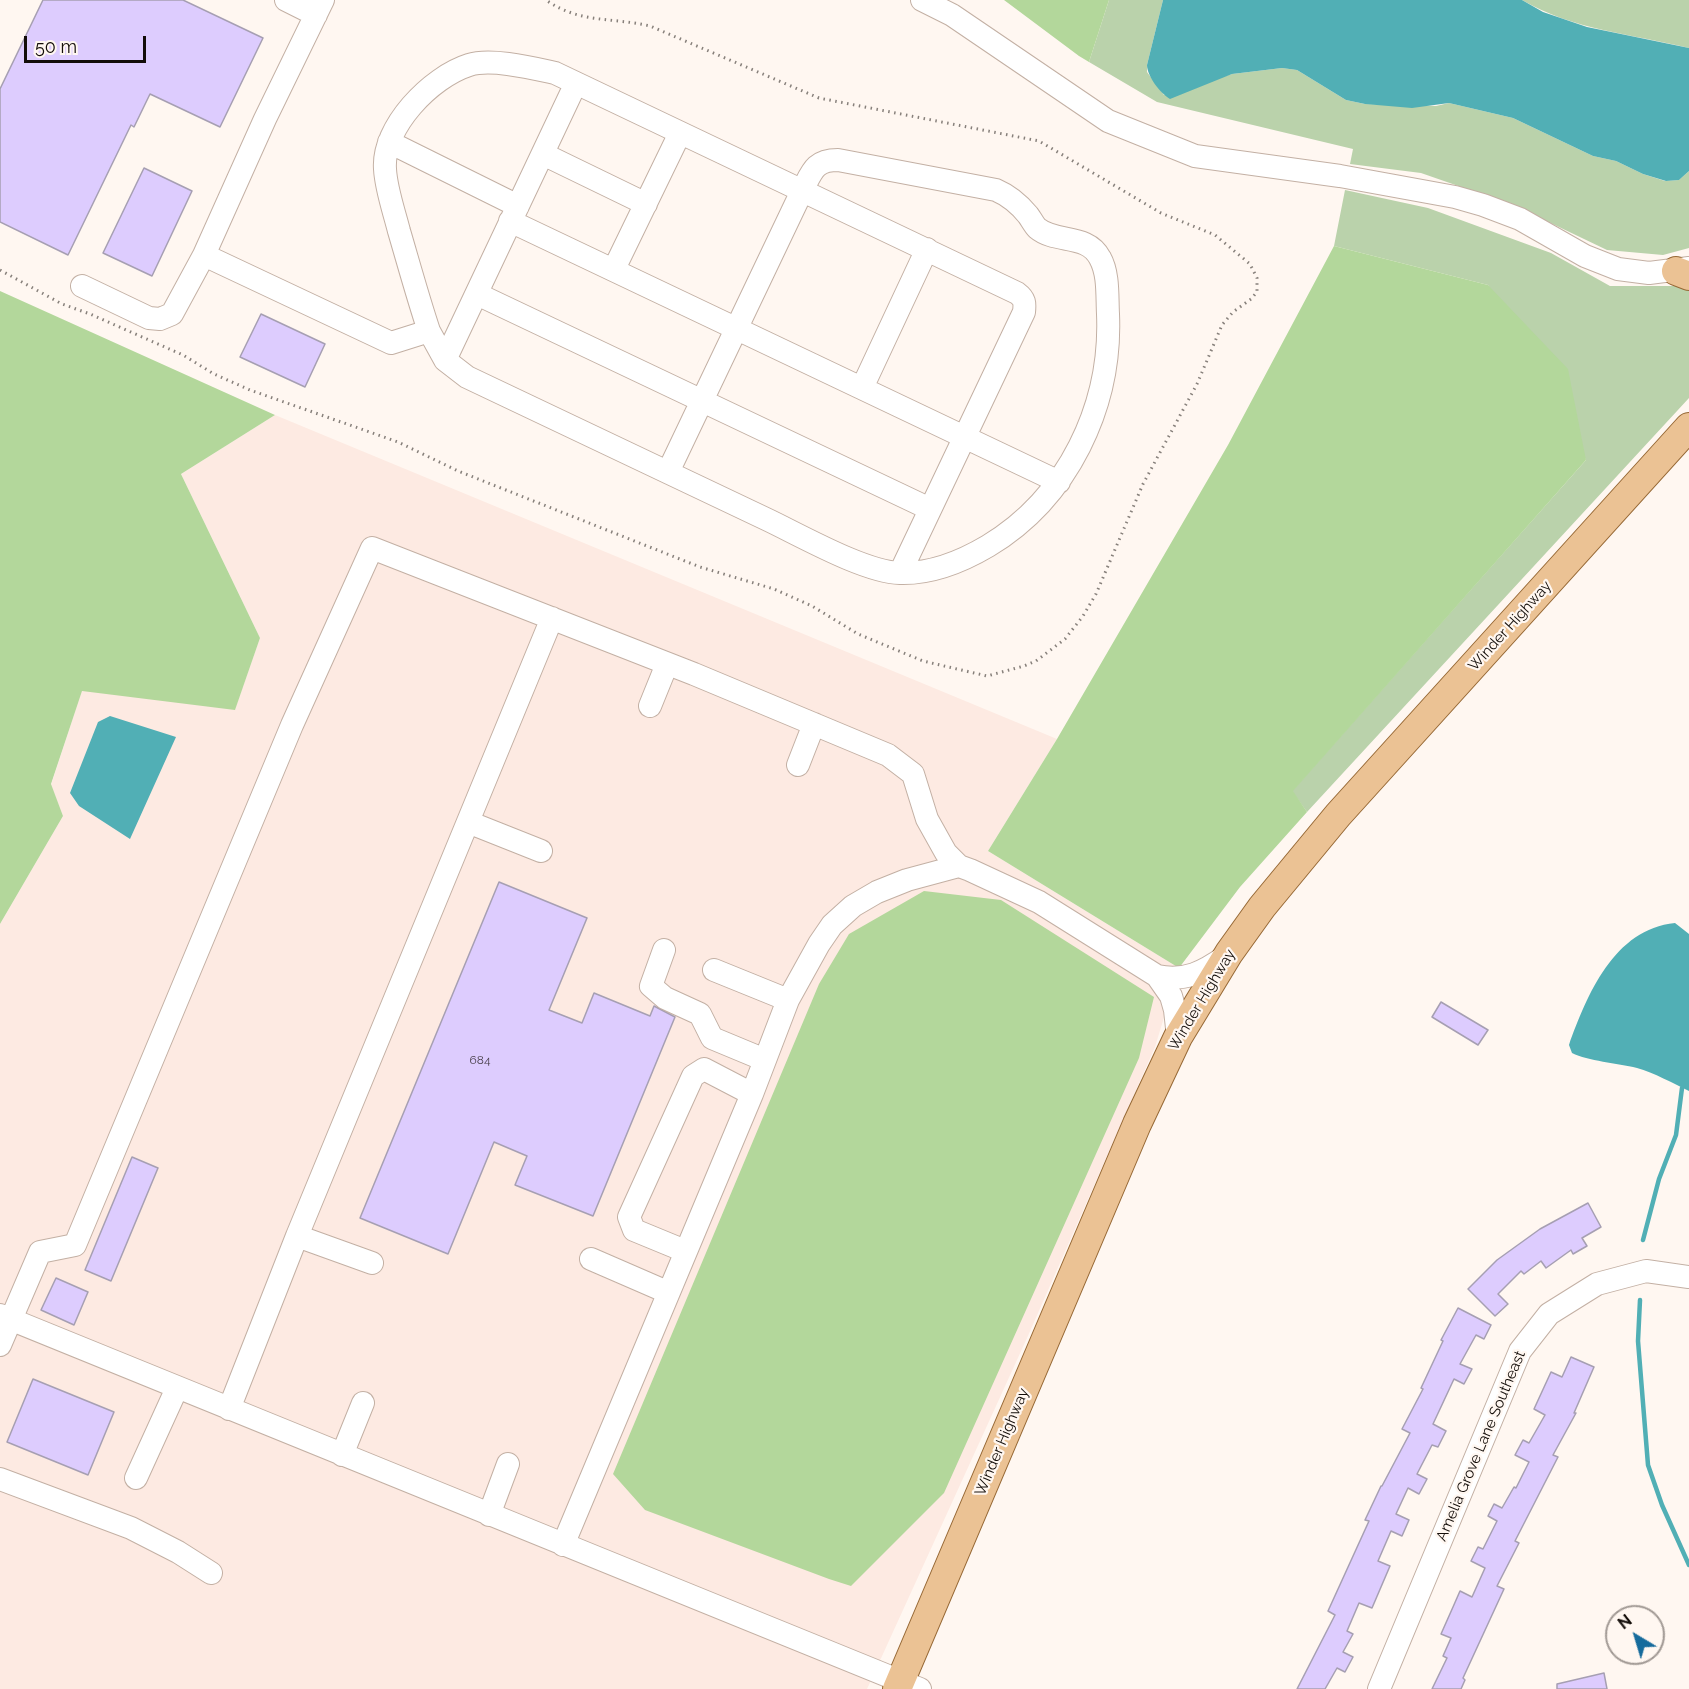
<!DOCTYPE html>
<style>
body{margin:0}
#map{position:relative;width:1689px;height:1689px;overflow:hidden;background:#fff7f1;font-family:Raleway,sans-serif}
canvas{display:block}
.north{position:absolute;left:1605px;top:1605px;width:60px;height:60px;box-sizing:border-box;background:#fff7f1;border:2px solid #a19994;border-radius:50%;rotate:322deg;font-size:16px;font-weight:700;line-height:24px;text-align:center;color:#130d09}
.north::after{content:'';display:block;margin:auto;width:21px;height:27px;background:#166b9c;clip-path:polygon(50% 0,100% 100%,50% 72%,0 100%)}
.scale{position:absolute;left:24px;top:36px;width:122px;height:27px;box-sizing:border-box;border:3px solid #130d09;border-top:0;padding-left:8px;font-size:18px;line-height:21px;white-space:nowrap;color:#130d09;-webkit-text-stroke:4px #fff7f1;paint-order:stroke}
</style>
<div id="map">
<canvas width="1689" height="1689"></canvas>
<div class="north">N</div>
<div class="scale">50 m</div>
</div>
<script>
const c = document.querySelector('canvas').getContext('2d');
c.lineJoin = 'round';
function fillPath(path, color) { c.fillStyle = color; c.fill(path, 'evenodd'); }
function stroke(path, color, width, dash) { c.strokeStyle = color; c.lineWidth = width; c.lineCap = dash ? 'butt' : 'round'; c.setLineDash(dash || []); c.stroke(path); }
function label(font, color, halo, rows, align = 'center') {
  c.font = font + ' Raleway,sans-serif'; c.lineWidth = 4.5; c.setLineDash([]); c.textBaseline = 'middle'; c.strokeStyle = halo; c.fillStyle = color; for (const [text, x, y, turn = 0] of rows) {
    c.save(); c.translate(x, y); c.rotate((+turn || 0) * Math.PI / 180); c.textAlign = isNaN(turn) ? turn : align; if (halo) c.strokeText(text, 0, 0); c.fillText(text, 0, 0); c.restore();
  }
}
fillPath(new Path2D(`
 M275,415L1057,739L988,851L1179,968L1155,1047L1027,1338L867,1689H0V924L63,816L51,785L82,690L235,709L260,638L181,474Z`), '#fdeae2');
fillPath(new Path2D(`
 M1109,0H1163L1147,65V72L1164,95L1232,74L1282,68L1297,70L1346,100L1365,104L1436,106L1449,103L1513,118L1593,156L1616,161L1643,174L1665,181L1679,180L1689,171V248L1663,255L1607,250L1513,205L1421,173L1350,164L1353,149L1157,102L1089,62Z
 M1522,0H1689V48C1632,34 1573,30 1522,0Z
 M1345,190L1428,208L1551,253L1610,286H1685L1689,288V398L1307,812L1292,791L1586,460L1488,285L1334,246Z`), '#bad2ab');
fillPath(new Path2D(`
 M1004,0H1109L1089,62L1079,56Z
 M1334,246L1488,285L1568,369L1586,460L1293,791L1307,812L1240,887L1179,968L988,851L1057,739L1228,445Z
 M0,291L275,415L181,474L260,638L235,710L82,691L51,784L63,816L0,924Z
 M924,891L1001,900L1154,997L1139,1058L944,1493L851,1586L829,1579L645,1510L613,1474L819,984L849,934Z`), '#b3d79b');
fillPath(new Path2D(`
 M1163,0H1522L1543,12L1587,27L1689,48V171L1679,180L1666,181L1643,174L1616,161L1593,156L1513,118L1449,103L1412,108L1365,104L1346,100L1297,70L1282,68L1232,74L1170,99C1160,93 1147,76 1147,65Z
 M110,716L176,737L130,839L79,806L70,793L98,722Z
 M1675,923L1689,934V1091C1673,1083 1654,1073 1637,1068C1617,1063 1588,1061 1572,1053L1569,1045C1587,995 1614,929 1675,923Z`), '#51afb5');
stroke(new Path2D(`
 M1643,1240L1659,1179L1676,1135L1682,1088
 M1640,1300L1638,1341L1648,1465L1662,1505L1689,1565`), '#51afb5', 4.5);
const building = new Path2D(`
 M43,0H183L263,38L220,127L150,94L134,127L131,125L68,255L0,222V89Z
 M144,168L192,191L152,276L103,253Z
 M261,314L325,344L305,387L240,357Z
 M499,882L587,918L549,1010L582,1023L594,993L650,1016L654,1006L675,1017L593,1216L515,1185L527,1156L494,1142L448,1254L360,1218Z
 M1441,1002L1488,1030L1478,1045L1432,1017Z
 M132,1157L158,1168L111,1281L85,1270Z
 M1588,1203L1601,1227L1582,1238L1587,1246L1573,1254L1571,1250L1546,1268L1541,1261L1524,1274L1521,1271L1498,1294L1508,1304L1495,1316L1468,1289L1497,1260L1540,1229Z
 M56,1278L88,1292L74,1325L41,1310Z
 M1458,1308L1491,1325L1484,1339L1476,1335L1460,1364L1472,1369L1464,1384L1454,1379L1433,1424L1446,1431L1438,1447L1432,1445L1417,1474L1427,1479L1419,1494L1408,1488L1396,1514L1409,1520L1402,1536L1391,1531L1378,1561L1390,1566L1372,1608L1359,1603L1347,1631L1353,1634L1343,1652L1353,1657L1345,1672L1337,1668L1325,1689H1297L1335,1615L1328,1611L1369,1521L1365,1520L1381,1486H1382L1410,1433L1402,1429L1423,1389L1421,1388L1443,1341L1441,1340Z
 M1571,1357L1594,1367L1574,1413H1576L1553,1455L1558,1457L1515,1541L1519,1543L1497,1586L1504,1589L1463,1678L1465,1680L1461,1689H1432L1447,1658L1443,1656L1451,1638L1441,1634L1453,1607L1460,1591L1472,1597L1485,1568L1471,1561L1478,1547L1483,1549L1497,1521L1488,1516L1494,1504L1502,1508L1514,1487L1516,1488L1529,1462L1515,1455L1523,1440L1529,1443L1545,1415L1534,1409L1551,1372L1562,1377Z
 M33,1379L114,1412L88,1475L7,1442Z
 M1604,1673L1607,1689H1557V1684Z`);
fillPath(building, '#ddccfe');
stroke(building, '#a69fb2', 1.5);
const minor = new Path2D(`
 M286,0L316,15
 M922,0L952,15L1108,121L1195,156L1340,176L1455,197L1483,205L1520,219L1585,256L1618,269L1649,273L1689,268
 M389,142L518,206
 M543,154L646,204
 M510,221L1059,482
 M204,255L391,343L429,331C418,298 409,265 399,231C394,211 386,189 385,169C382,127 431,77 469,65C491,58 532,68 555,73L1017,293C1025,299 1025,303 1024,312L900,573
 M614,269L680,133
 M82,286L149,318L160,319L172,314L204,255L265,119L323,0
 M477,294L930,509
 M429,331L445,360L467,377C567,425 667,472 766,519C800,535 864,572 900,573C932,574 961,562 988,546C1068,498 1112,406 1108,314C1107,297 1109,274 1100,258C1087,233 1056,244 1037,228C1034,225 1031,219 1028,215C1019,204 1010,196 996,190L838,160C814,160 812,172 802,191L668,472
 M445,360L576,83
 M862,388L927,249
 M650,706L667,664
 M798,765L814,724
 M468,822L541,851
 M664,950L651,986L665,998L700,1014L712,1038L765,1060
 M714,970L788,1000
 M1157,976C1185,982 1204,972 1226,956
 M297,1236L552,618
 M685,1251L634,1230L629,1217L693,1076L704,1069L752,1094
 M591,1259L667,1292
 M0,1315L920,1689
 M0,1345L40,1252L75,1245L292,725L372,548L694,674L888,755L913,774L927,819L946,853L959,866
 M229,1409L297,1236L372,1263
 M342,1455L363,1403
 M136,1478L177,1388
 M0,1479L131,1528L178,1552L211,1573
 M489,1515L508,1464
 M563,1545L752,1094L788,1000L819,944L832,925L853,906L877,892L907,880L959,866L970,870L1039,902L1157,976L1171,996L1175,1010L1178,1037
 M1379,1689L1520,1351L1549,1314L1597,1284L1646,1271L1689,1277`);
const major = new Path2D(`
 M1676,271L1689,276
 M897,1689L1137,1124L1178,1037L1229,953L1262,907L1338,815L1689,427`);
stroke(minor, '#c3b0a4', 24);
stroke(major, '#966835', 30);
stroke(new Path2D(`
 M0,270L62,304L90,314L183,355L214,374L250,390L398,442L458,471L700,567L774,589L812,606L858,634L923,661L987,676L1024,666L1036,661L1065,639L1083,616L1096,594L1143,484L1197,384L1222,325L1233,312L1251,299L1257,292V278L1250,264L1215,235L1161,213L1039,141L819,98L650,26C613,17 580,24 546,0`), '#87807b', 3, [1.5, 4.5]);
stroke(minor, '#fff', 22);
stroke(major, '#ebc294', 28);
label('12px', '#463d46', null, [
 ["684",480,1060]
]);
label('15px', '#130d09', '#fff7f1', [
 ["Winder Highway",1510,626,-48],
 ["Winder Highway",1202,1000,-59],
 ["Winder Highway",1002,1442,-67],
 ["Amelia Grove Lane Southeast",1481,1446,-67]
]);
</script>
